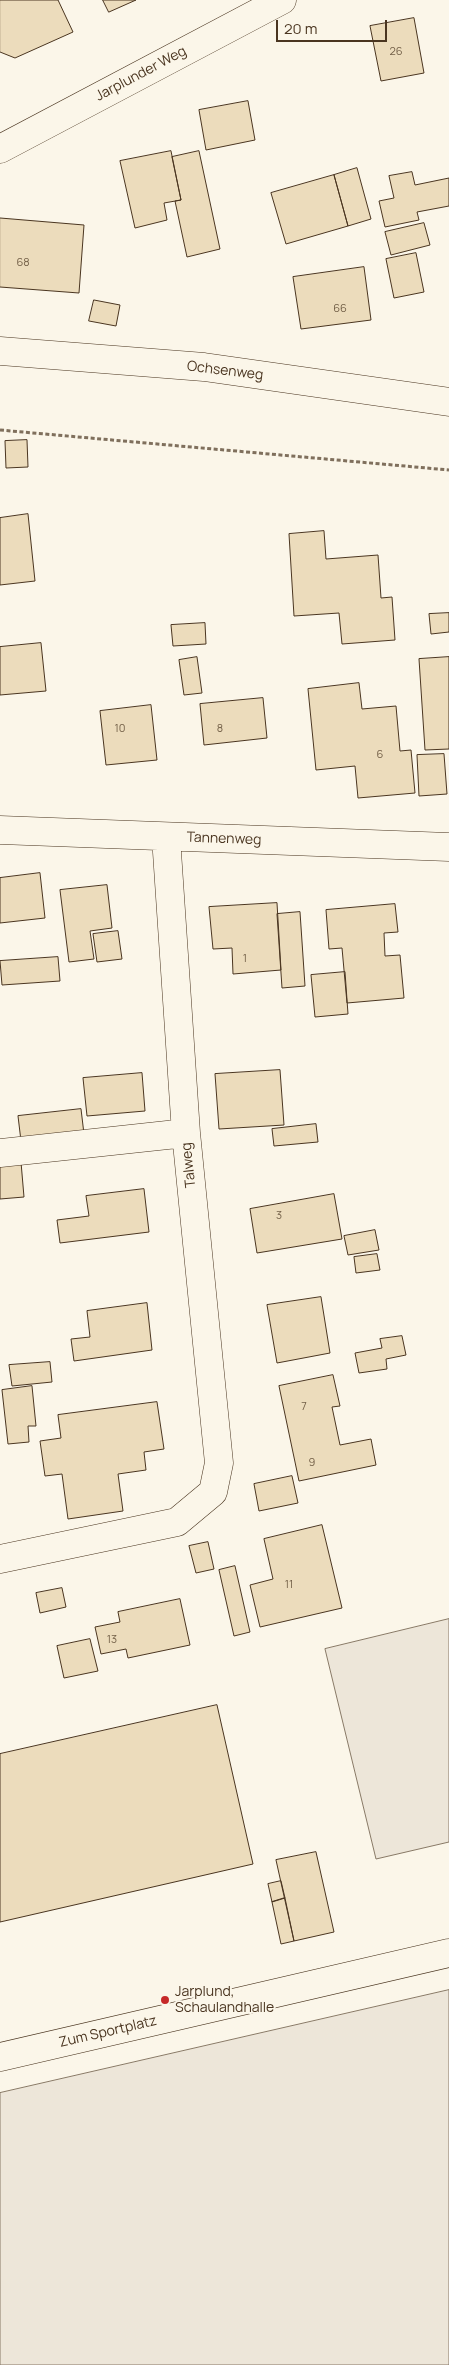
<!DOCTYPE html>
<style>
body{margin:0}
#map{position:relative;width:449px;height:2365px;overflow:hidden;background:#fbf6e9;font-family:Manrope,sans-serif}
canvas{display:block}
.scale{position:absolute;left:276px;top:20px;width:111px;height:22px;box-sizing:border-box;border:2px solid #4a3520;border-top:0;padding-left:6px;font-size:15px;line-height:18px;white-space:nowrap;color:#4a3520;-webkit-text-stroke:4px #fbf6e9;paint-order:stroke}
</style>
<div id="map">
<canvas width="449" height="2365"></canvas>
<div class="scale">20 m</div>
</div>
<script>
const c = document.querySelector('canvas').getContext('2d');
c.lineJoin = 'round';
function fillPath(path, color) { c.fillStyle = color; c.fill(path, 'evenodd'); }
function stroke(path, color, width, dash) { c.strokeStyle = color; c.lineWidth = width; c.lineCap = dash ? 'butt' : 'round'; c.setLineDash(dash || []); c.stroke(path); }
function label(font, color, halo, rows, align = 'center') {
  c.font = font + ' Manrope,sans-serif'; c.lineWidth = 4; c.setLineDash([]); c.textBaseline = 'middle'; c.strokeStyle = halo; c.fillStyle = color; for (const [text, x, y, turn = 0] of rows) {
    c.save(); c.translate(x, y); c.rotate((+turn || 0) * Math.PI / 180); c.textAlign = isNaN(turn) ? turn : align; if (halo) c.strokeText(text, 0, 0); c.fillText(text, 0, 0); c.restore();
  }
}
const green = new Path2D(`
 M449,1619V1842L376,1859L325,1649Z
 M449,1990V2365H0V2093Z`);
fillPath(green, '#ede6d9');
stroke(green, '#887966', 1);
const building = new Path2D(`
 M0,0H58L73,32L15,58L0,52Z
 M103,0H136L109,12Z
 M414,18L424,73L381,81L370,26Z
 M248,101L255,140L206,150L199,110Z
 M171,151L181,200L164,203L167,220L135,228L120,161Z
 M199,151L220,249L187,257L175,201L181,200L172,157Z
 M357,168L371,219L348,226L334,175Z
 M412,172L415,185L449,178V206L417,212L419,220L385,227L379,201L394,198L389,176Z
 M334,175L348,226L286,244L271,193Z
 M0,218L84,225L79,293L0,287Z
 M424,223L430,245L391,255L385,232Z
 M416,253L424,292L394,298L386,259Z
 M364,267L371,320L301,329L293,277Z
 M94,300L120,305L116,326L89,321Z
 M27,440L28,467L6,468L5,441Z
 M28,514L35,581L0,585V518Z
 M324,531L326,559L378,555L381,598L392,597L395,640L342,644L339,613L294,616L289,534Z
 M449,613V632L431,634L429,614Z
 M205,623L206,644L173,646L171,625Z
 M41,643L46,691L0,695V647Z
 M197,657L202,693L184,695L179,660Z
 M449,657V749L425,750L419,659Z
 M359,683L362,709L396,706L400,751L411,750L415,793L358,798L355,766L316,770L308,689Z
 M263,698L267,738L204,745L200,704Z
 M151,705L157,760L106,765L100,711Z
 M444,754L447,794L419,796L417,755Z
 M40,873L45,918L0,923V878Z
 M107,885L112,928L90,931L94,959L69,962L60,890Z
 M277,903L281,970L233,974L232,948L213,949L209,907Z
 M395,904L398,932L384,933L385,956L400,955L404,998L347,1003L342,948L329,949L326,910Z
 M300,912L305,986L282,988L277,914Z
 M118,931L122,959L97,962L93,934Z
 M58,957L60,981L2,985L0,961Z
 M345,972L348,1014L315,1017L311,975Z
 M280,1070L284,1125L219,1129L215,1074Z
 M142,1073L145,1111L87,1116L83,1078Z
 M81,1109L84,1134L21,1141L18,1116Z
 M316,1124L318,1142L274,1146L272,1129Z
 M21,1162L24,1197L0,1199V1164Z
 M144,1189L149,1232L60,1243L57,1220L89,1216L86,1196Z
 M334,1194L342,1239L257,1253L250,1209Z
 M375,1230L379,1250L348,1255L344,1236Z
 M377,1254L380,1270L356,1273L354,1257Z
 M321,1297L330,1353L277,1363L267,1305Z
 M147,1303L152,1350L74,1361L71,1339L90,1337L87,1311Z
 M402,1336L406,1355L386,1359L387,1369L359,1373L355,1353L382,1348L380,1339Z
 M50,1362L52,1382L12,1386L9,1365Z
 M333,1375L340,1406L332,1407L340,1445L371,1439L376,1465L299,1481L279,1386Z
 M32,1386L36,1426H28L29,1442L8,1444L2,1390Z
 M157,1402L164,1449L144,1452L146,1470L118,1474L123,1511L68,1519L62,1474L45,1476L40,1441L61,1438L58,1415Z
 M292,1476L298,1503L259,1511L254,1484Z
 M322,1525L342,1608L260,1627L250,1585L273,1579L264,1539Z
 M208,1542L214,1569L196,1573L189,1546Z
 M235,1566L250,1632L234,1636L219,1570Z
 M62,1588L66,1607L40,1613L36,1593Z
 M180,1599L190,1645L128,1658L126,1649L101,1654L95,1627L120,1622L118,1612Z
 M90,1639L98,1671L64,1678L57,1646Z
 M217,1705L253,1864L0,1922V1754Z
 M316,1852L334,1932L294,1941L276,1860Z
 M281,1881L285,1898L272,1902L268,1884Z
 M285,1898L294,1941L281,1944L272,1902Z`);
fillPath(building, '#ecdcbc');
stroke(building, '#4a3520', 1);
const minor = new Path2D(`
 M0,149L282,0
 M0,830L449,847
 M0,1153L186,1133
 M0,1559L177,1522L213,1492L219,1463L186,1133L166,837
 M0,2057L449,1953`);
const major = new Path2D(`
 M0,351L204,367L449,402`);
stroke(minor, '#4a3520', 29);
stroke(major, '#4a3520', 29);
stroke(new Path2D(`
 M0,430L449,470`), '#7f6f5c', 3, [4, 2.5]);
stroke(minor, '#fbf6e9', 28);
stroke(major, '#fbf6e9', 28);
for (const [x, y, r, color] of [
 [165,2000,5,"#c62828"]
]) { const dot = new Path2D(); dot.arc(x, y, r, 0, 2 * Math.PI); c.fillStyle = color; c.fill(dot); stroke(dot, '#fbf6e9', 2); }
label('11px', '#725f47', null, [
 ["26",396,52],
 ["68",23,263],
 ["66",340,309],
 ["10",120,729],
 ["8",220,729],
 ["6",380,755],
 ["1",245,959],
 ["3",279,1216],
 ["7",304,1407],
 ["9",312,1463],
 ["11",289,1585],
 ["13",112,1640]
]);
label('14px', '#4a3520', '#fbf6e9', [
 ["Jarplunder Weg",141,74,-28],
 ["Ochsenweg",225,371,7],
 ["Tannenweg",224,839,2],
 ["Talweg",189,1165,-96],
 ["Zum Sportplatz",108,2032,-13]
]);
label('14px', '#4a3520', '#fbf6e9', [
 ["Jarplund,",175,1992],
 ["Schaulandhalle",175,2008]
], 'left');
</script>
